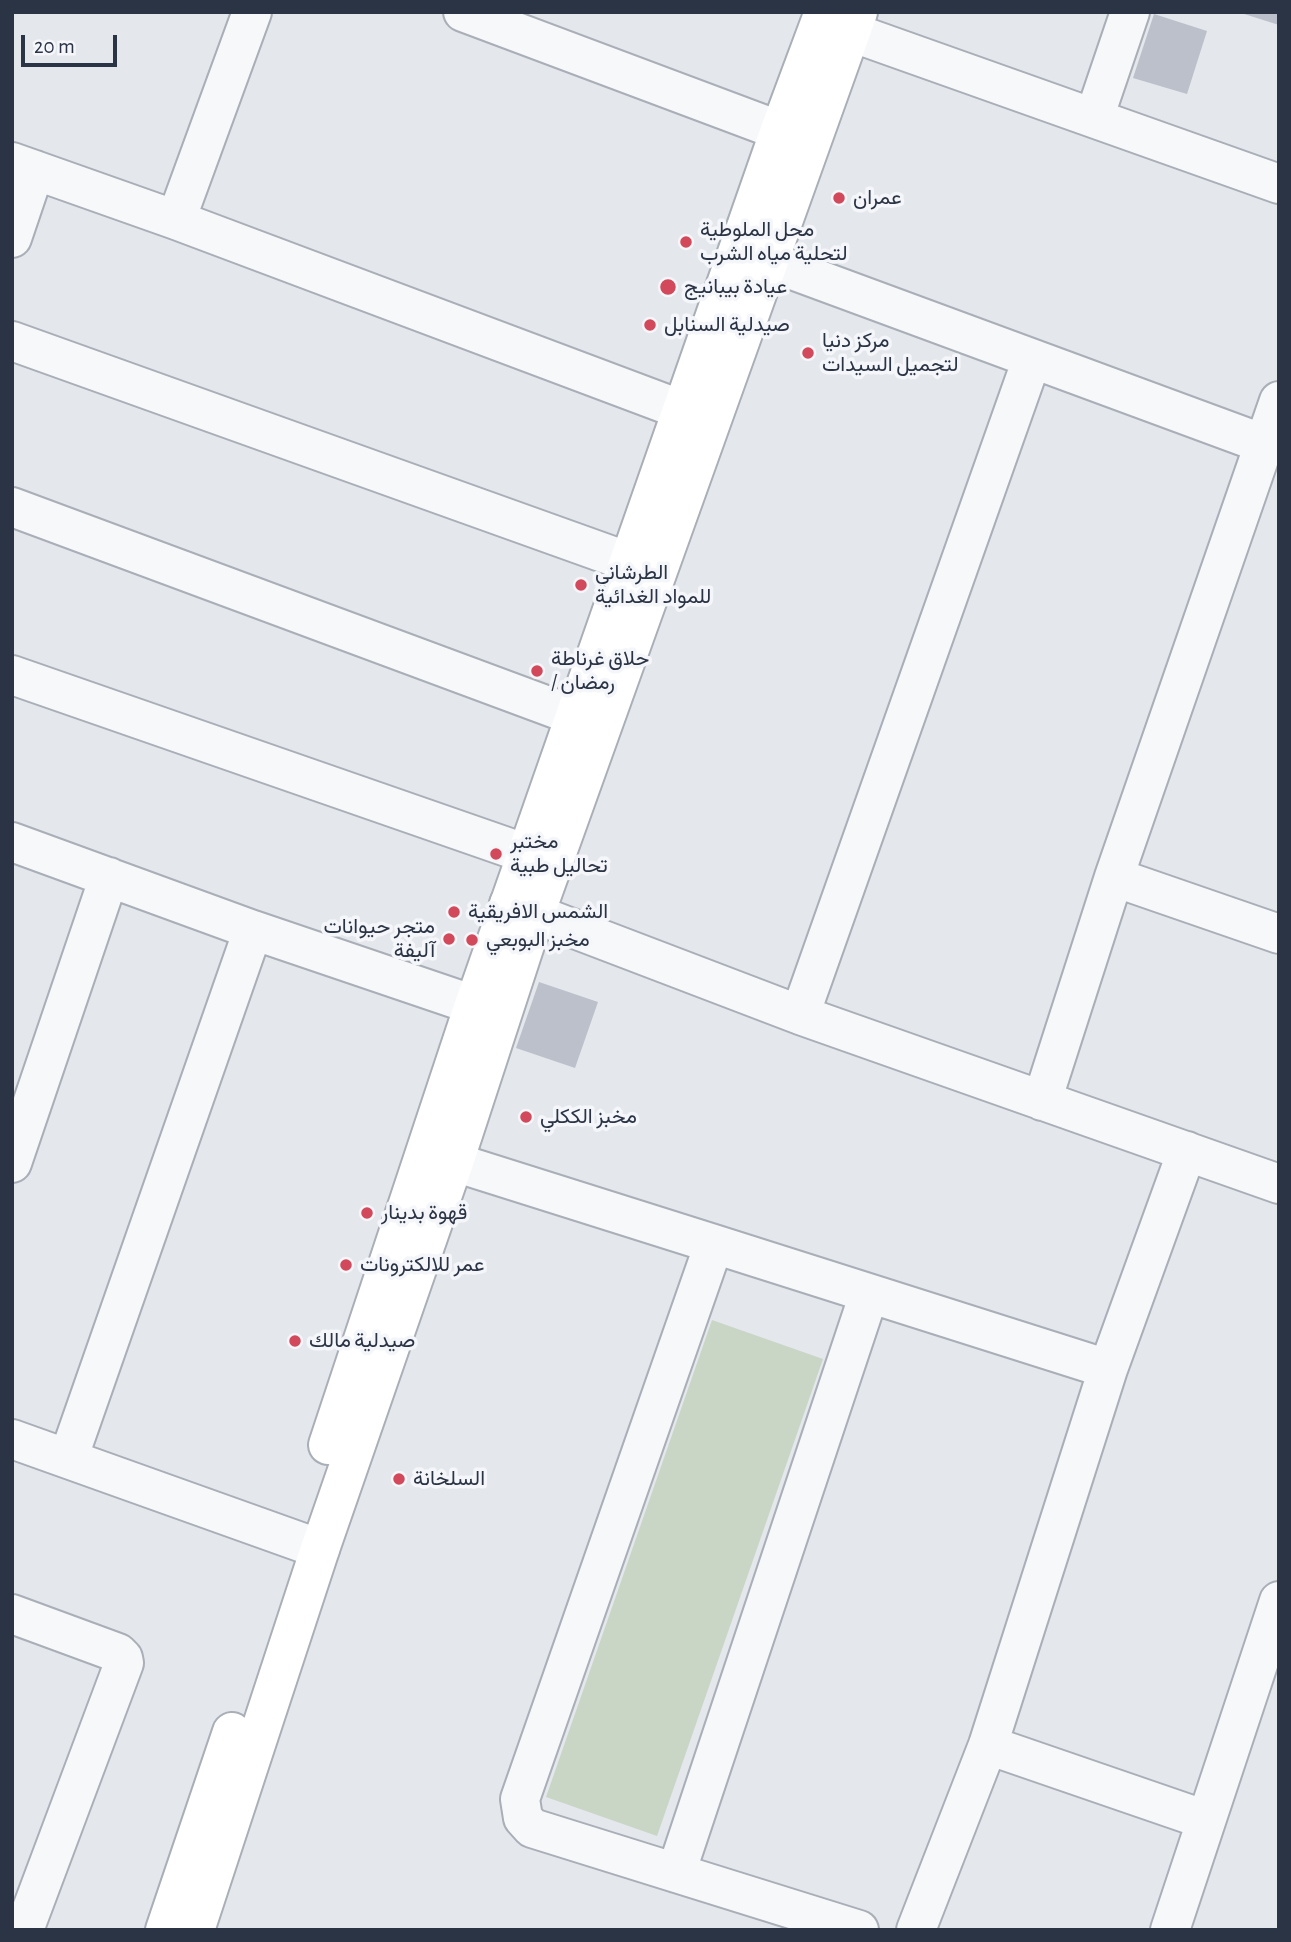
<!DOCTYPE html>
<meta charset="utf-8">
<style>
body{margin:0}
#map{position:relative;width:1291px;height:1942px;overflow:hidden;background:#e4e7ec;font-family:"Alegreya Sans",sans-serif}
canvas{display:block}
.frame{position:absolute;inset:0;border:14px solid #2b3445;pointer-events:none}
.scale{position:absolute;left:21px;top:35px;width:96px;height:32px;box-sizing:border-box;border:4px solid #2b3445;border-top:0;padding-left:9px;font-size:21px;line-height:24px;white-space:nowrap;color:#2b3445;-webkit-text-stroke:5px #f4f6f9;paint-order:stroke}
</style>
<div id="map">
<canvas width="1291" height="1942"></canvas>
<div class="frame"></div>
<div class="scale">20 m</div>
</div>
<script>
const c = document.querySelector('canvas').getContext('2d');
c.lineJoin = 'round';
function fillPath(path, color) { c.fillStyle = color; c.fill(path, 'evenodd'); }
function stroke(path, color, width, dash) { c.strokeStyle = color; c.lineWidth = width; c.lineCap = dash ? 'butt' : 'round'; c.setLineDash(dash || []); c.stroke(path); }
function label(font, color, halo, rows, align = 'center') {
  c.font = font + ' "Alegreya Sans",Vazirmatn,sans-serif'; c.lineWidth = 7; c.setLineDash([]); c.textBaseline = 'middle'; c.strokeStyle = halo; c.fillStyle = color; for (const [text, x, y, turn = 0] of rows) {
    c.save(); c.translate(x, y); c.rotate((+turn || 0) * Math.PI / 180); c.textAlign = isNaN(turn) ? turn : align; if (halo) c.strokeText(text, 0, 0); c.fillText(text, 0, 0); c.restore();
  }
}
fillPath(new Path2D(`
 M712,1320L823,1359L657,1836L546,1797Z`), '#c9d6c5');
fillPath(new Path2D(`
 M1241,12H1279V25L1241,13Z
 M1154,14L1207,31L1187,94L1133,78Z
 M539,982L598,1002L575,1068L516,1048Z`), '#bbc0ca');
const street = new Path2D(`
 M463,12L810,142
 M851,32L1279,184
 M1094,118L1130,12
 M12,162L176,220L682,410
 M176,220L252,12
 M12,238L35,170
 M768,261L1264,444
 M12,341L629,562
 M12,507L575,716
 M12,675L527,854
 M12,842L253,930L474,1005
 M1114,877L1279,934
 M509,904L800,1015L1279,1184
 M800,1015L1032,359
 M1042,1101L1114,877L1279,401
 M454,1162L714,1244
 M12,1163L109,877
 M12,1439L320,1549
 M68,1459L253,930
 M12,1614L118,1653L123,1658L124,1663L24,1930
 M988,1745L1206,1820
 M676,1873L869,1294
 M859,1930L532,1828L523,1818L520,1799L714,1244L1108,1369
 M916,1930L988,1745L1108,1369L1187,1151
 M1170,1930L1279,1601`);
const secondary = new Path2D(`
 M328,1445L474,1005L780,130L824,12
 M165,1930L232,1732
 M195,1930L320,1549L454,1162L535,914L858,12`);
stroke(street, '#a9aeb7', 42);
stroke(secondary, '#a9aeb7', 42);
stroke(street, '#f7f8fa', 38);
stroke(secondary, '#fff', 38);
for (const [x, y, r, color] of [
 [839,198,7,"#d1495b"],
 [686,242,7,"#d1495b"],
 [668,287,9,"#d1495b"],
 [650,325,7,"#d1495b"],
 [808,353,7,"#d1495b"],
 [581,585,7,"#d1495b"],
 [537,671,7,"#d1495b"],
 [496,854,7,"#d1495b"],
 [454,912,7,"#d1495b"],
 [449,939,7,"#d1495b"],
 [472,940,7,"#d1495b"],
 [526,1117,7,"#d1495b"],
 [367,1213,7,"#d1495b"],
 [346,1265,7,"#d1495b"],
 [295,1341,7,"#d1495b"],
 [399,1479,7,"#d1495b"]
]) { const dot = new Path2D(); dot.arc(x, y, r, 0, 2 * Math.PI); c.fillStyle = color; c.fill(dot); stroke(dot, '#f4f6f9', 2.5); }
label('21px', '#2b3445', '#f4f6f9', [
 ["عمران",853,198],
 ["محل الملوطية",700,230],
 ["لتحلية مياه الشرب",700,254],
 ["عيادة بيبانيج",684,287],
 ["صيدلية السنابل",664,325],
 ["مركز دنيا",822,341],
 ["لتجميل السيدات",822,365],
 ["الطرشاني",595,573],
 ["للمواد الغدائية",595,597],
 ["حلاق غرناطة",551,659],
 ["/ رمضان",551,683],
 ["مختبر",510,842],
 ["تحاليل طبية",510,866],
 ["الشمس الافريقية",468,912],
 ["متجر حيوانات",435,927,"right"],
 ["آليفة",435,951,"right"],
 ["مخبز البوبعي",486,940],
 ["مخبز الككلي",540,1117],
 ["قهوة بدينار",381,1213],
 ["عمر للالكترونات",360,1265],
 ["صيدلية مالك",309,1341],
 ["السلخانة",413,1479]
], 'left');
</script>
